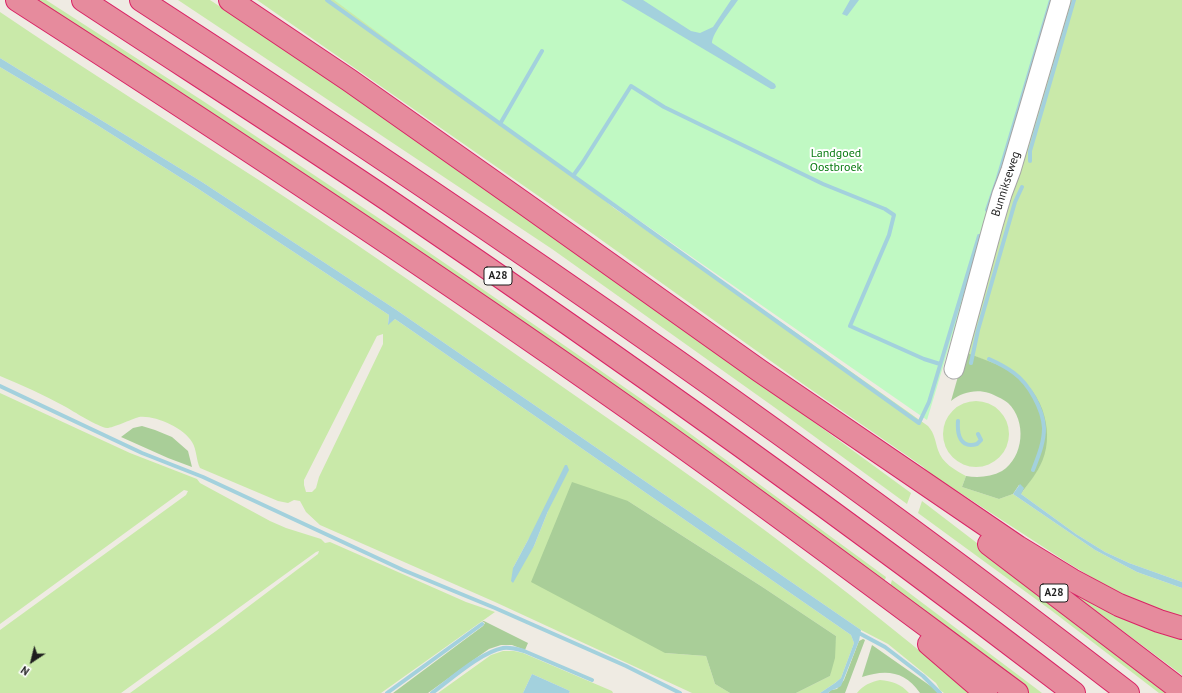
<!DOCTYPE html>
<style>
body{margin:0}
#map{position:relative;width:1182px;height:693px;overflow:hidden;background:#efebe3;font-family:"PT Sans",sans-serif}
canvas{display:block}
.north{position:absolute;left:12px;top:641px;width:40px;height:40px;-webkit-text-stroke:3px #fff;paint-order:stroke;rotate:215deg;font-size:11px;font-weight:700;line-height:16px;text-align:center;color:#1e1e1e}
.north::after{content:'';display:block;margin:auto;width:14px;height:18px;background:#1e1e1e;clip-path:polygon(50% 0,100% 100%,50% 72%,0 100%)}
</style>
<div id="map">
<canvas width="1182" height="693"></canvas>
<div class="north">N</div>
</div>
<script>
const c = document.querySelector('canvas').getContext('2d');
c.lineJoin = 'round';
function fillPath(path, color) { c.fillStyle = color; c.fill(path, 'evenodd'); }
function stroke(path, color, width, dash) { c.strokeStyle = color; c.lineWidth = width; c.lineCap = dash ? 'butt' : 'round'; c.setLineDash(dash || []); c.stroke(path); }
function label(font, color, halo, rows, align = 'center') {
  c.font = font + ' "PT Sans",sans-serif'; c.lineWidth = 4; c.setLineDash([]); c.textBaseline = 'middle'; c.strokeStyle = halo; c.fillStyle = color; for (const [text, x, y, turn = 0] of rows) {
    c.save(); c.translate(x, y); c.rotate((+turn || 0) * Math.PI / 180); c.textAlign = isNaN(turn) ? turn : align; if (halo) c.strokeText(text, 0, 0); c.fillText(text, 0, 0); c.restore();
  }
}
fillPath(new Path2D(`
 M27,0H46L203,101L395,229L571,350L677,424L886,577L883,585Z
 M178,0H210L301,60L722,355L911,493L907,504L774,407L552,249Z
 M257,0H534L576,177L614,208L798,334L928,426C935,434 935,441 938,450C942,463 955,470 966,476L962,487L999,499L1013,494L1095,550L1137,572L1182,588V617L1141,603L1096,580L1068,563L931,474L922,466L803,384L593,234Z
 M1065,0H1182V582L1129,563L1105,552L1076,534L1021,494L1040,466L1046,425L1038,400L1029,386L1004,368L965,352Z
 M0,12C87,71 177,127 265,184C388,264 508,349 629,433C704,485 778,539 850,595C890,627 931,659 970,693H944L940,690L936,683L888,644L861,630L395,309L202,182L0,58Z
 M0,67L97,125L197,188L389,315L388,324L395,319L851,635L854,643L841,678L835,683L820,693H796L830,676L836,636L764,588L628,501L665,653L706,656L715,684L730,693H692L495,602L320,525L306,512L300,501L294,500L288,503L278,501L200,468C196,460 197,450 192,442C184,428 155,415 139,417C132,419 113,428 107,428C98,427 73,411 64,406C44,395 22,385 0,376ZM383,334V344L319,477L316,488L312,492H306L304,485V480L377,336ZM548,511L534,546L513,568L528,540Z
 M0,393L130,453L197,479L200,483L270,521L286,528L321,539L325,543L330,542L466,602L495,612L381,693H130L216,631L318,554L319,551L316,552L121,693H0V630L186,495L188,491L184,490L0,624Z
 M943 434a33 33 0 1 1 66 0a33 33 0 1 1-66 0Z
 M922,501L1173,693H1159L1052,611L918,513Z
 M892,580L1042,693H1027L889,590Z
 M1057,582L1182,636V675Z
 M503,651H514L523,653L612,691L613,693H569L570,691L532,674L523,693H438L491,655Z
 M880,680C892,681 901,684 909,693H857C863,685 871,682 880,680Z`), '#c9e9a9');
fillPath(new Path2D(`
 M965,352C982,359 1000,364 1015,374C1044,393 1056,436 1040,466C1035,476 1027,485 1021,494L1019,485L1013,494L999,499L962,487L966,476C978,478 991,477 1002,471C1024,457 1027,421 1008,403C1003,399 994,395 989,393C976,389 962,392 951,401Z
 M142,426L155,430L172,437L188,451L192,467L168,458L121,437L133,428Z
 M572,482L628,501L764,588L836,636L835,658L830,676L796,693H730L715,684L706,656L665,653L531,582Z
 M482,621H484L528,643L525,650L512,645H501L489,649L479,656L428,693H393L483,626L485,623Z
 M863,639L865,640L845,693H828L831,690L837,689L844,680L859,641Z
 M872,645L932,687L938,693H920C905,671 886,669 862,677Z`), '#a9ce98');
fillPath(new Path2D(`
 M334,0H1053L927,420L506,128Z`), '#c0f9c3');
fillPath(new Path2D(`
 M621,0H643L691,31L700,33L713,27L731,0H738C732,9 712,33 712,43L775,84L776,87L774,89H771Z
 M850,0H859L847,16L842,14Z
 M0,58L202,182L395,309L861,630L859,641L841,686C837,689 832,689 828,693H820L835,683L841,678L854,643L851,635L395,319L388,325L389,315L197,188L97,125L0,67Z
 M565,465H567L569,470L548,511L534,546L513,583L511,581L513,568L528,540Z
 M1020,484L1024,488L1021,494L1076,534L1105,552L1129,563L1182,582V588L1137,572L1095,550L1013,494Z
 M532,674L570,691L569,693H523Z`), '#a3d1dd');
stroke(new Path2D(`
 M327,0L919,423L929,402L979,236
 M500,124L542,51
 M1030,161V151L1074,0
 M573,176L583,162L631,86L664,107L823,184L885,209L894,215L889,235L850,326L924,359L940,364
 M987,210L997,181L1051,0
 M989,359C998,363 1006,367 1014,373C1029,384 1043,409 1044,428C1044,443 1038,457 1033,470
 M971,363L978,330L1015,202L1022,187
 M0,386L142,453L203,477L403,570L495,608L626,666L680,693
 M958,421C957,434 960,449 977,444L981,440L978,434
 M857,632L885,647L923,676L940,693
 M387,693L482,624
 M432,693C450,680 481,652 503,648C510,647 517,649 524,651L592,680`), '#a3d1dd', 4);
const minor = new Path2D(`
 M954,369L993,225L1002,194L1011,170L1061,0`);
const highway = new Path2D(`
 M17,0C221,131 424,265 622,404C756,498 886,596 1017,693
 M83,0C185,67 287,132 388,200C621,358 851,522 1074,693
 M141,0C478,218 810,447 1128,693
 M230,0L349,80L525,204L760,371L1018,547L1072,580L1119,605L1159,621L1182,628
 M989,544L1182,691
 M929,644L986,693`);
stroke(minor, '#a5a5a5', 21);
stroke(highway, '#d92465', 24);
stroke(minor, '#fff', 19);
stroke(highway, '#e68b9d', 22);
for (const [x, y, w] of [
 [498,276,28],
 [1054,593,28]
]) { const box = new Path2D(); box.roundRect(x - w / 2, y - 9, w, 18, 3); c.fillStyle = '#fff'; c.fill(box); stroke(box, '#1e1e1e', 1); }
label('bold 11px', '#1e1e1e', null, [
 ["A28",498,276],
 ["A28",1054,593]
]);
label('12px', '#0b7c13', '#fff', [
 ["Landgoed",836,154],
 ["Oostbroek",836,168]
]);
label('12px', '#1e1e1e', '#fff', [
 ["Bunnikseweg",1006,184,-72]
]);
</script>
